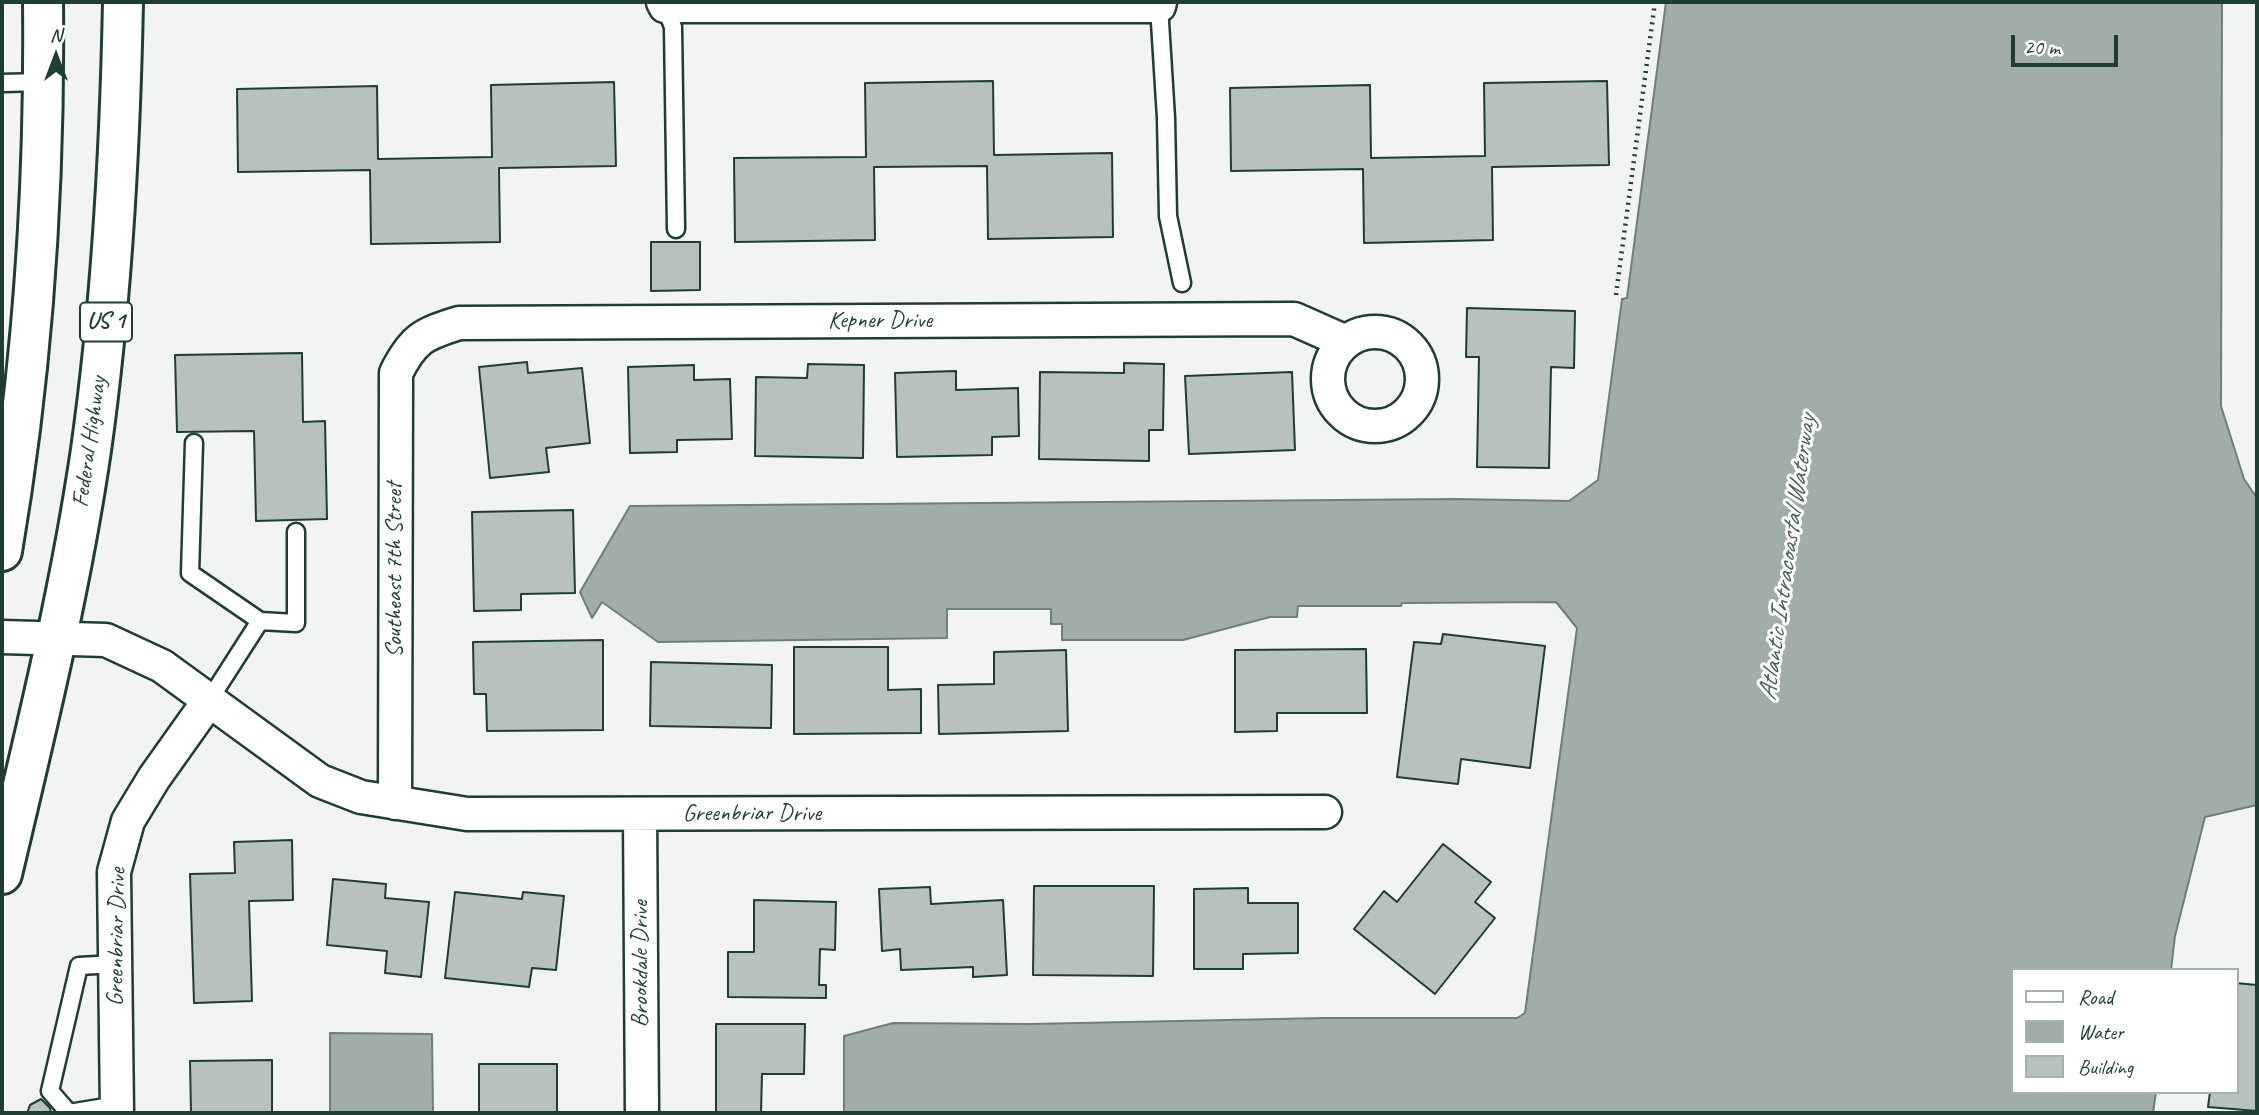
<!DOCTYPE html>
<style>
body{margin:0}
#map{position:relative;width:2259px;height:1115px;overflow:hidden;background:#f2f3f3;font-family:Caveat,sans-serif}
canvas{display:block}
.frame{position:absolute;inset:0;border:4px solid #1f3d34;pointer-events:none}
.legend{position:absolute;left:2011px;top:968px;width:228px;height:126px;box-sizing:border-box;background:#fff;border:2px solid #a5b1ae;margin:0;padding:9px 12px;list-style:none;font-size:21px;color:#1f3d34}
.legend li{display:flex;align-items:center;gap:14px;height:35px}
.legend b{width:35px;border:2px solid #a5b1ae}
.north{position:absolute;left:21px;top:21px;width:70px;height:70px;-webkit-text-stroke:5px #fff;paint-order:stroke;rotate:0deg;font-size:19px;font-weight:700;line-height:28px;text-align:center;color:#1f3d34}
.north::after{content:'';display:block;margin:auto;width:24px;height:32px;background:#1f3d34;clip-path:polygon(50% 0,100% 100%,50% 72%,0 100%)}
.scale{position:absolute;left:2011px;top:35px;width:107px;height:32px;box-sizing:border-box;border:4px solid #1f3d34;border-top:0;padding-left:9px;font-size:21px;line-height:24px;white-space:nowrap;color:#1f3d34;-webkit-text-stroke:5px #fff;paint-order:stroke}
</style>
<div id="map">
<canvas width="2259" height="1115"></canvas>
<div class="frame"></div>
<ul class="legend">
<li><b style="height:9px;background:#fff"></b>Road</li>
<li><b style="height:19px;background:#a1adaa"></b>Water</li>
<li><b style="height:19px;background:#b7c1bd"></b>Building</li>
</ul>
<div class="north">N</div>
<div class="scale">20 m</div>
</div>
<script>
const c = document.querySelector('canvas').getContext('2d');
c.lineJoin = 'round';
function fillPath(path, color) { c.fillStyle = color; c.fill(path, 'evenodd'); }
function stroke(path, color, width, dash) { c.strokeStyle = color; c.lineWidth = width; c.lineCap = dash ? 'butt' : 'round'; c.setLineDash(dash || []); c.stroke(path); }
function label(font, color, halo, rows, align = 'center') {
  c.font = font + ' Caveat,sans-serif'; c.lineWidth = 6; c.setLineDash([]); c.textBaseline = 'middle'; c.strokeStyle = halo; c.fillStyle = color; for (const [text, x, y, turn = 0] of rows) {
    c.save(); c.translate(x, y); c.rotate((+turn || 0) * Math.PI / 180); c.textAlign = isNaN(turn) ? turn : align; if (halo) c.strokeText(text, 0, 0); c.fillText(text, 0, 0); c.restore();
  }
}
const water = new Path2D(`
 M1666,2H2222L2221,406L2244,479L2257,498V805L2205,817L2175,936L2171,970H2012V1092H2156L2153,1113H844V1036L893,1023L1031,1024L1325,1018H1517L1525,1013L1577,628L1556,602L1402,603L1401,606H1298L1297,617H1270L1183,640H1062V624H1051V609H947V638L658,642L602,602L592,618L580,592L630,506L1456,499L1569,501L1598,480L1622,299L1627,298Z
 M330,1033L432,1034L433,1113H330Z`);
fillPath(water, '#a1adaa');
stroke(water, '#6d807b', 2);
const building = new Path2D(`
 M993,81L994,155L1112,153L1113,237L988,239L987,166L874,167L875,240L735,242L734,158L866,157L865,83Z
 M1607,81L1609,165L1492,167L1493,240L1364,243L1363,169L1231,171L1230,88L1370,85L1371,158L1485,156L1484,83Z
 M614,82L616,166L499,168L500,242L371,244L370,170L238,172L237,89L377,86L378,159L492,157L491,85Z
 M651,242H700V290L651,291Z
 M1467,308L1575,311L1574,368L1551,367L1549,468L1477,467L1479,357H1466Z
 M302,353L303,422L325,421L327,519L256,521L254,431L177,432L175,355Z
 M527,362L528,373L582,368L590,443L546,448L549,472L490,478L479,367Z
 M1124,363L1164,364L1163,430H1149V461L1039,459L1040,372L1124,373Z
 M808,364L864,365L863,458L755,456L756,377L807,378Z
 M694,365V380L730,379L732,439L677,440V452L630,453L628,367Z
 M956,371V390L1018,388L1019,436L992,437V455L897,457L895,373Z
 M1292,372L1295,450L1189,454L1185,376Z
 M573,510L575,593L521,594V610L474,611L472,512Z
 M1443,634L1545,646L1530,768L1461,759L1458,784L1397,777L1414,642L1441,644Z
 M603,640V730L487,731L486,694H474L473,642Z
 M794,647H888V690L921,689V733L794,734Z
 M1366,649L1367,713H1277V731L1235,732V650Z
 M1066,650L1068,731L939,734L938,685L994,684V652Z
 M651,662L772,665L771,728L650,726Z
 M292,840L293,900L249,901L252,1001L194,1003L190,874L235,873L234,842Z
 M1443,844L1491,882L1475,902L1495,918L1435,994L1354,929L1384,891L1397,902Z
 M333,879L386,884L385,898L429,902L421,977L385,973L387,951L327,945Z
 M1034,886H1154L1153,976L1033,975Z
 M930,887L931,904L1003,900L1007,975L973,977V967L901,970L900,949L882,951L879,889Z
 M1248,888V903H1298V953L1243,954V969H1194V889Z
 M455,892L522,899L523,892L564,896L556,970L532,968L529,987L445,978Z
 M754,900L836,902L835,950L820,949L819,985H826V998L728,997V952H754Z
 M2236,983L2257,985V1111L2208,1107L2210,1092H2236Z
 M716,1024H805L804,1074H762L761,1113H716Z
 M272,1060V1113H191L190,1061Z
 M479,1064H557V1113H479Z
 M41,1099L50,1108L51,1113H27L30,1105Z`);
fillPath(building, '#b7c1bd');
stroke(building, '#1f3d34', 2);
const lane = new Path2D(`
 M665,6L673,27L676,229
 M1159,6L1166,118L1168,216L1182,283
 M2,83L43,82
 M194,443L190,573L260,621L208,702
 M260,621L296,623V532
 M115,964L79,966L50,1091L69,1113L117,1105`);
const street = new Path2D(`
 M663,2L665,6H1159L1160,2
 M1328 379a47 47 0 1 1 94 0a47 47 0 1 1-94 0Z
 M2,637L106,640L162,666L320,781L361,797L467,814L1325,812
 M395,803L396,373C413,339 423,334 459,323L1294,319L1346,342
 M640,814L642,1113
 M117,1113L114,872L128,821L154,778L208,702`);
const primary = new Path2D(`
 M2,551C33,370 45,186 43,2
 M2,874C35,734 70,593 91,450C112,301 120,152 123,2`);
stroke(lane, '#1f3d34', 21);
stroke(street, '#1f3d34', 37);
stroke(primary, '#1f3d34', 44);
stroke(new Path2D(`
 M1616,295L1655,2`), '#1f3d34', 4.5, [2, 5]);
stroke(lane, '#fff', 16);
stroke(street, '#fff', 32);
stroke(primary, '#fff', 38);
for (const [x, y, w] of [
 [106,322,52]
]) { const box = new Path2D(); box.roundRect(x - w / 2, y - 19.5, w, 39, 5); c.fillStyle = '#fff'; c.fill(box); stroke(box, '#1f3d34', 2); }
label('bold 23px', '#1f3d34', null, [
 ["US 1",106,322]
]);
label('24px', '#1f3d34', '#fff', [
 ["Kepner Drive",880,321],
 ["Federal Highway",90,442,-82],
 ["Southeast 7th Street",395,570,-90],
 ["Greenbriar Drive",752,814],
 ["Greenbriar Drive",117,937,-89],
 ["Brookdale Drive",641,964,-90]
]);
label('italic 26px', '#465f57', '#fff', [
 ["Atlantic Intracoastal Waterway",1788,558,-82]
]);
</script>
